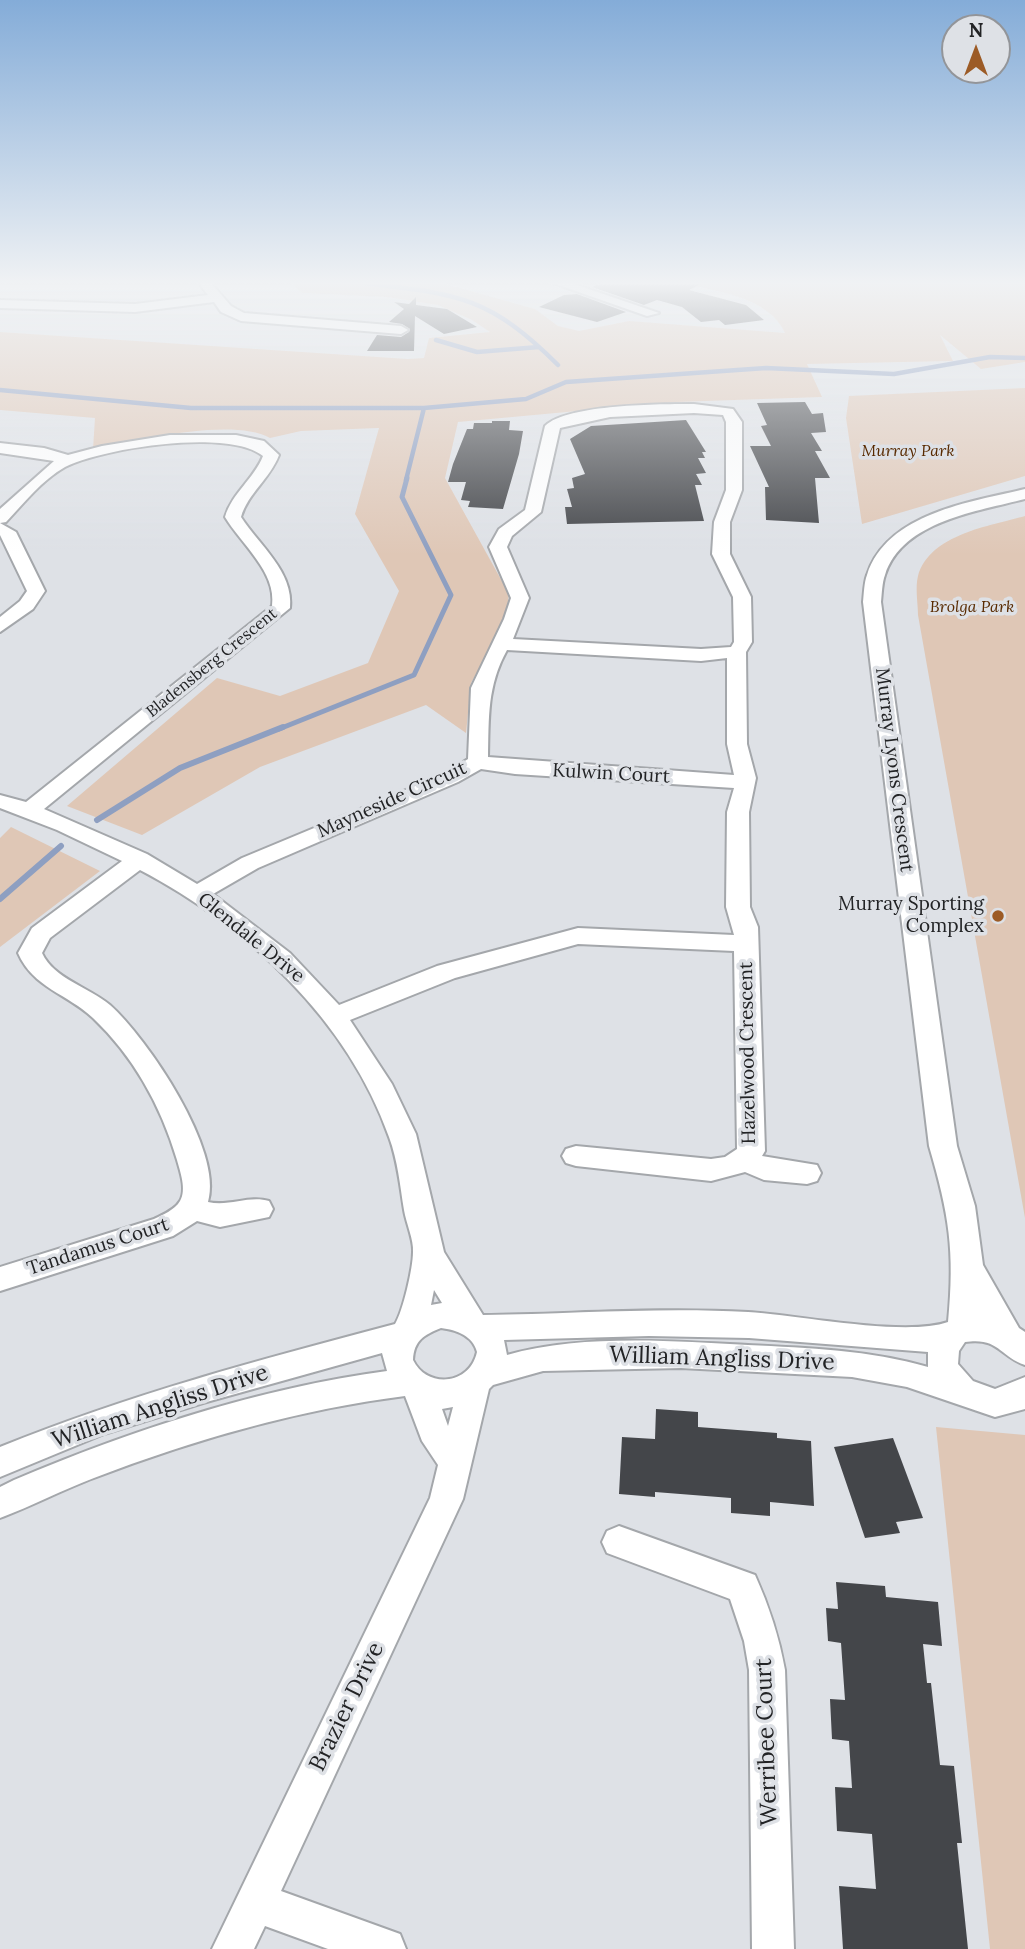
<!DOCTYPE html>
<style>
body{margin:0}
#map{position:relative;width:1025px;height:1949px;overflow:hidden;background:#dee1e6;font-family:Lora,serif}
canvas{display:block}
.north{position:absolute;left:941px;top:14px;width:70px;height:70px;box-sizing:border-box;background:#dee1e6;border:2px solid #939599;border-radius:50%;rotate:0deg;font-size:19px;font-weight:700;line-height:28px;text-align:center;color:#222325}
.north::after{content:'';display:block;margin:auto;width:24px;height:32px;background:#9c5b26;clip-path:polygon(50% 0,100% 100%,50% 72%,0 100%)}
</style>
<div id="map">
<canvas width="1025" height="1949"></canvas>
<div class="north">N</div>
</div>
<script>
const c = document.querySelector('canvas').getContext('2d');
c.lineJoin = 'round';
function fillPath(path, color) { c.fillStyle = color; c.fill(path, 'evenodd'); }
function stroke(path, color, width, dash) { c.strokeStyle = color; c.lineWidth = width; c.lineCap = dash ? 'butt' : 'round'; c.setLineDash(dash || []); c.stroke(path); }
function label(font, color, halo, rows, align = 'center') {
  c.font = font + ' Lora,serif'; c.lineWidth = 7; c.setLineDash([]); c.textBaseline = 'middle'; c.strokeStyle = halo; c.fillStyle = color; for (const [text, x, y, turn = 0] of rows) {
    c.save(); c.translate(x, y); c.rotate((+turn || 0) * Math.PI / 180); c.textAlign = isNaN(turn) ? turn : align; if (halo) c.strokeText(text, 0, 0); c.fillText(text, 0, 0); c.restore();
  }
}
fillPath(new Path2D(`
 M291,283H442L535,309L558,326L579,331L629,321L785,333C769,297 716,291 681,283H1025V362L981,369L940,335L953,361L807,364L822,397L676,402L458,422L445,478L509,594L505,622L471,683L466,733L426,705L260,767L142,835L67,806L217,678L280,696L368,663L399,591L355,514L379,428L301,431L270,438C231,417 137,441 93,449L95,418L0,410V332L408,359L424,358L429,338L490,332L472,320L438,305L387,297L302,293Z
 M1025,388V476L862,524L846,418L849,396Z
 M1025,516V1218L918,615C918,604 915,587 918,576C930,534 990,526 1025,516Z
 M11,827L100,871L0,947V838Z
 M936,1427L1025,1435V1949H990Z`), '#dfc7b6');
stroke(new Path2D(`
 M364,283C457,294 489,296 558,365
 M436,340L477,352L539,347
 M0,390L191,408H424L526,399L566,382L766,368L894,374L990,357L1025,358
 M406,480L424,408`), '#8e9fc1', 4.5);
stroke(new Path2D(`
 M279,729L414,675L451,595L402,497L407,478`), '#8e9fc1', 5);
stroke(new Path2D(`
 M97,820L180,768L283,727
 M0,899L61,846`), '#8e9fc1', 6);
fillPath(new Path2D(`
 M602,283H703L689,290L746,305L764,320L725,325L719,320L701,322L682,307L657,300L644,305L592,287Z
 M577,294L626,312L597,322L539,307L564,295Z
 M416,297V305L447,309L477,327L444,334L415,316L414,351H367L377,335L401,337L409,332L410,329L402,324L389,322L404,309L394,302L409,304Z
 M805,402L812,414L823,413L826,432L811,433L822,451H815L830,478H815L819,523L766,520L765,487H769L750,446H771L761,426L767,425L757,403Z
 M686,420L706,452H702L705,458H698L706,473L696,474L702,485H695L704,521L567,524L565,507H572L567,489L574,488L572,478L585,474L570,439L591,426Z
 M492,421H510L509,430L523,431L519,454L503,509L468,507L470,501L461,500L466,482H448L453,464L467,429H473L474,423H492Z
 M656,1409L698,1412V1427L777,1433V1438L811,1441L814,1506L770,1502V1516L731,1513V1498L655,1492V1497L619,1494L622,1437L655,1439Z
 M893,1438L923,1518L896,1522L900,1533L865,1538L834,1447Z
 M836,1582L885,1586L886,1597L938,1602L942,1646L923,1644L927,1683H931L940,1765L954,1766L962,1843H957L968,1949H843L839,1886L876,1889L872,1834L837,1831L835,1787L852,1788L849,1741L832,1739L830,1699L845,1700L841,1643L828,1641L826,1608L838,1609Z`), '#44464a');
const minor = new Path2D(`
 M203,283H211L231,306L244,313L401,326L408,330L401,334L241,321L221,312L214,302L135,312L0,308V300L135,304L208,295L201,286Z
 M553,283H571L659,313L647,316Z
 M694,404L733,409L742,422V490L730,522V554L751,597L752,642L746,652L747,744L756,778L749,812L750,907L758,927L765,1151L762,1156L817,1165L821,1173L817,1181L807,1184L764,1180L745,1172L711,1181L576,1166L566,1163L562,1156L566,1149L576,1146L711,1159L725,1157L737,1149L734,951L578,944L455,978L350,1020L392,1084L416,1134L444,1252L483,1315C571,1314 660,1307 748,1312C799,1315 905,1337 948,1322C955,1251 949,1214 929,1146L863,602C864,593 864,583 867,575C887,513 971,502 1025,489V499C979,511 902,521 885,575C882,583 882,593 881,602L957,1146L975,1206L983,1265L1019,1328L1025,1332V1365C999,1356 999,1337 965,1342L959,1351L958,1364L973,1381L995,1389L1025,1377V1409L995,1417L907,1387L852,1377L681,1368L543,1371L493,1385L489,1389L463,1499L281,1891L400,1934L406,1949H328L265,1926L254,1949H212L430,1498L438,1465L422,1441L405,1396C300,1409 193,1440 94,1478C62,1490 32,1506 0,1518V1487L14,1480C132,1430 260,1388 387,1371L382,1353L203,1403L104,1434L0,1477V1447C131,1394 259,1360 395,1324C403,1311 413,1268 413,1252C414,1240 406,1223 404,1210C400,1186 398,1161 389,1137C348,1020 247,926 140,870L50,938L42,953C54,979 89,987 110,1005C147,1038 224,1151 208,1202C229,1207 249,1195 269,1201L273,1209L269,1217L220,1227L197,1221L173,1236L0,1291V1267L154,1219C162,1215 175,1210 180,1201C187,1190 180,1171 177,1160C161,1106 134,1057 93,1018C68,994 33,988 18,953L32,928L122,861L57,830L0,808V795L26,802L272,606C277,572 241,544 225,517C232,493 254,479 263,456C230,428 102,448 65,467C42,480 24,503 6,522L0,523L16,532L45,591L33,609L0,632V617L20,601L27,591L0,535V509L54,461L0,453V443L44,448L68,455L102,446L170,435H236L264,441L279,455C270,479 248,493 241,517C259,545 294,572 290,608L44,809L147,854L197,884L242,858L444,774L468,759L471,688L504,619L511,598L489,547L499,529L525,510L545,426C567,404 662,404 694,404ZM694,413L723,415L726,422V490L714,522L712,554L733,597L734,642L731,647L701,649L513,639L529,598L507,547L512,536L541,512L560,428L610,417ZM507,650L701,661L727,658V744L734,775L488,757C489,717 487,686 507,650ZM481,769L515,774L734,788L727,812L726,907L734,935L578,928L437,966L339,1005L290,953L213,894L258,868L458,782ZM434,1290L442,1303L431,1305ZM441,1328C457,1330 473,1336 477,1352C470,1385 427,1389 413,1360C414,1340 424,1335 441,1328ZM649,1336L749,1338L928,1352V1367C869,1350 809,1348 748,1345C671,1341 581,1334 507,1355L504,1340ZM453,1407L448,1426L442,1409Z
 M619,1526L755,1575C769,1606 779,1637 785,1670L794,1949H752L749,1670L744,1641L730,1599L607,1553L602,1542L607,1531Z`);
stroke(minor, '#a4a7ab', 4);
fillPath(minor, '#fff');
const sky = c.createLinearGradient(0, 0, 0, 555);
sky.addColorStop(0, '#84acd8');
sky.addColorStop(0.51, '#f0f2f4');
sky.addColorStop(1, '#f0f2f400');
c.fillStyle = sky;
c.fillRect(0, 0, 1025, 555);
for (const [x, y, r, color] of [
 [998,916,7,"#9c5b26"]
]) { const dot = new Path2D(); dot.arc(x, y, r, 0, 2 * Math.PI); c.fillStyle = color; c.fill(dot); stroke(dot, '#dee1e6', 2.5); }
label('italic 16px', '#582a00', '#dee1e6', [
 ["Murray Park",908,451],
 ["Brolga Park",972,607]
]);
label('16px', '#222325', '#dee1e6', [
 ["Bladensberg Crescent",212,663,-39]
]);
label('19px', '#222325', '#dee1e6', [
 ["Murray Lyons Crescent",894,770,83],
 ["Kulwin Court",611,774,3],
 ["Mayneside Circuit",392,800,-24],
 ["Glendale Drive",251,938,39],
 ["Hazelwood Crescent",748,1053,-91],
 ["Tandamus Court",98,1247,-18]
]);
label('19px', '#222325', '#dee1e6', [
 ["Murray Sporting",984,905],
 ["Complex",984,927]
], 'right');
label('23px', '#222325', '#dee1e6', [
 ["William Angliss Drive",722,1359,2],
 ["William Angliss Drive",160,1407,-18],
 ["Brazier Drive",347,1707,-64],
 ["Werribee Court",767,1742,-92]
]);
</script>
